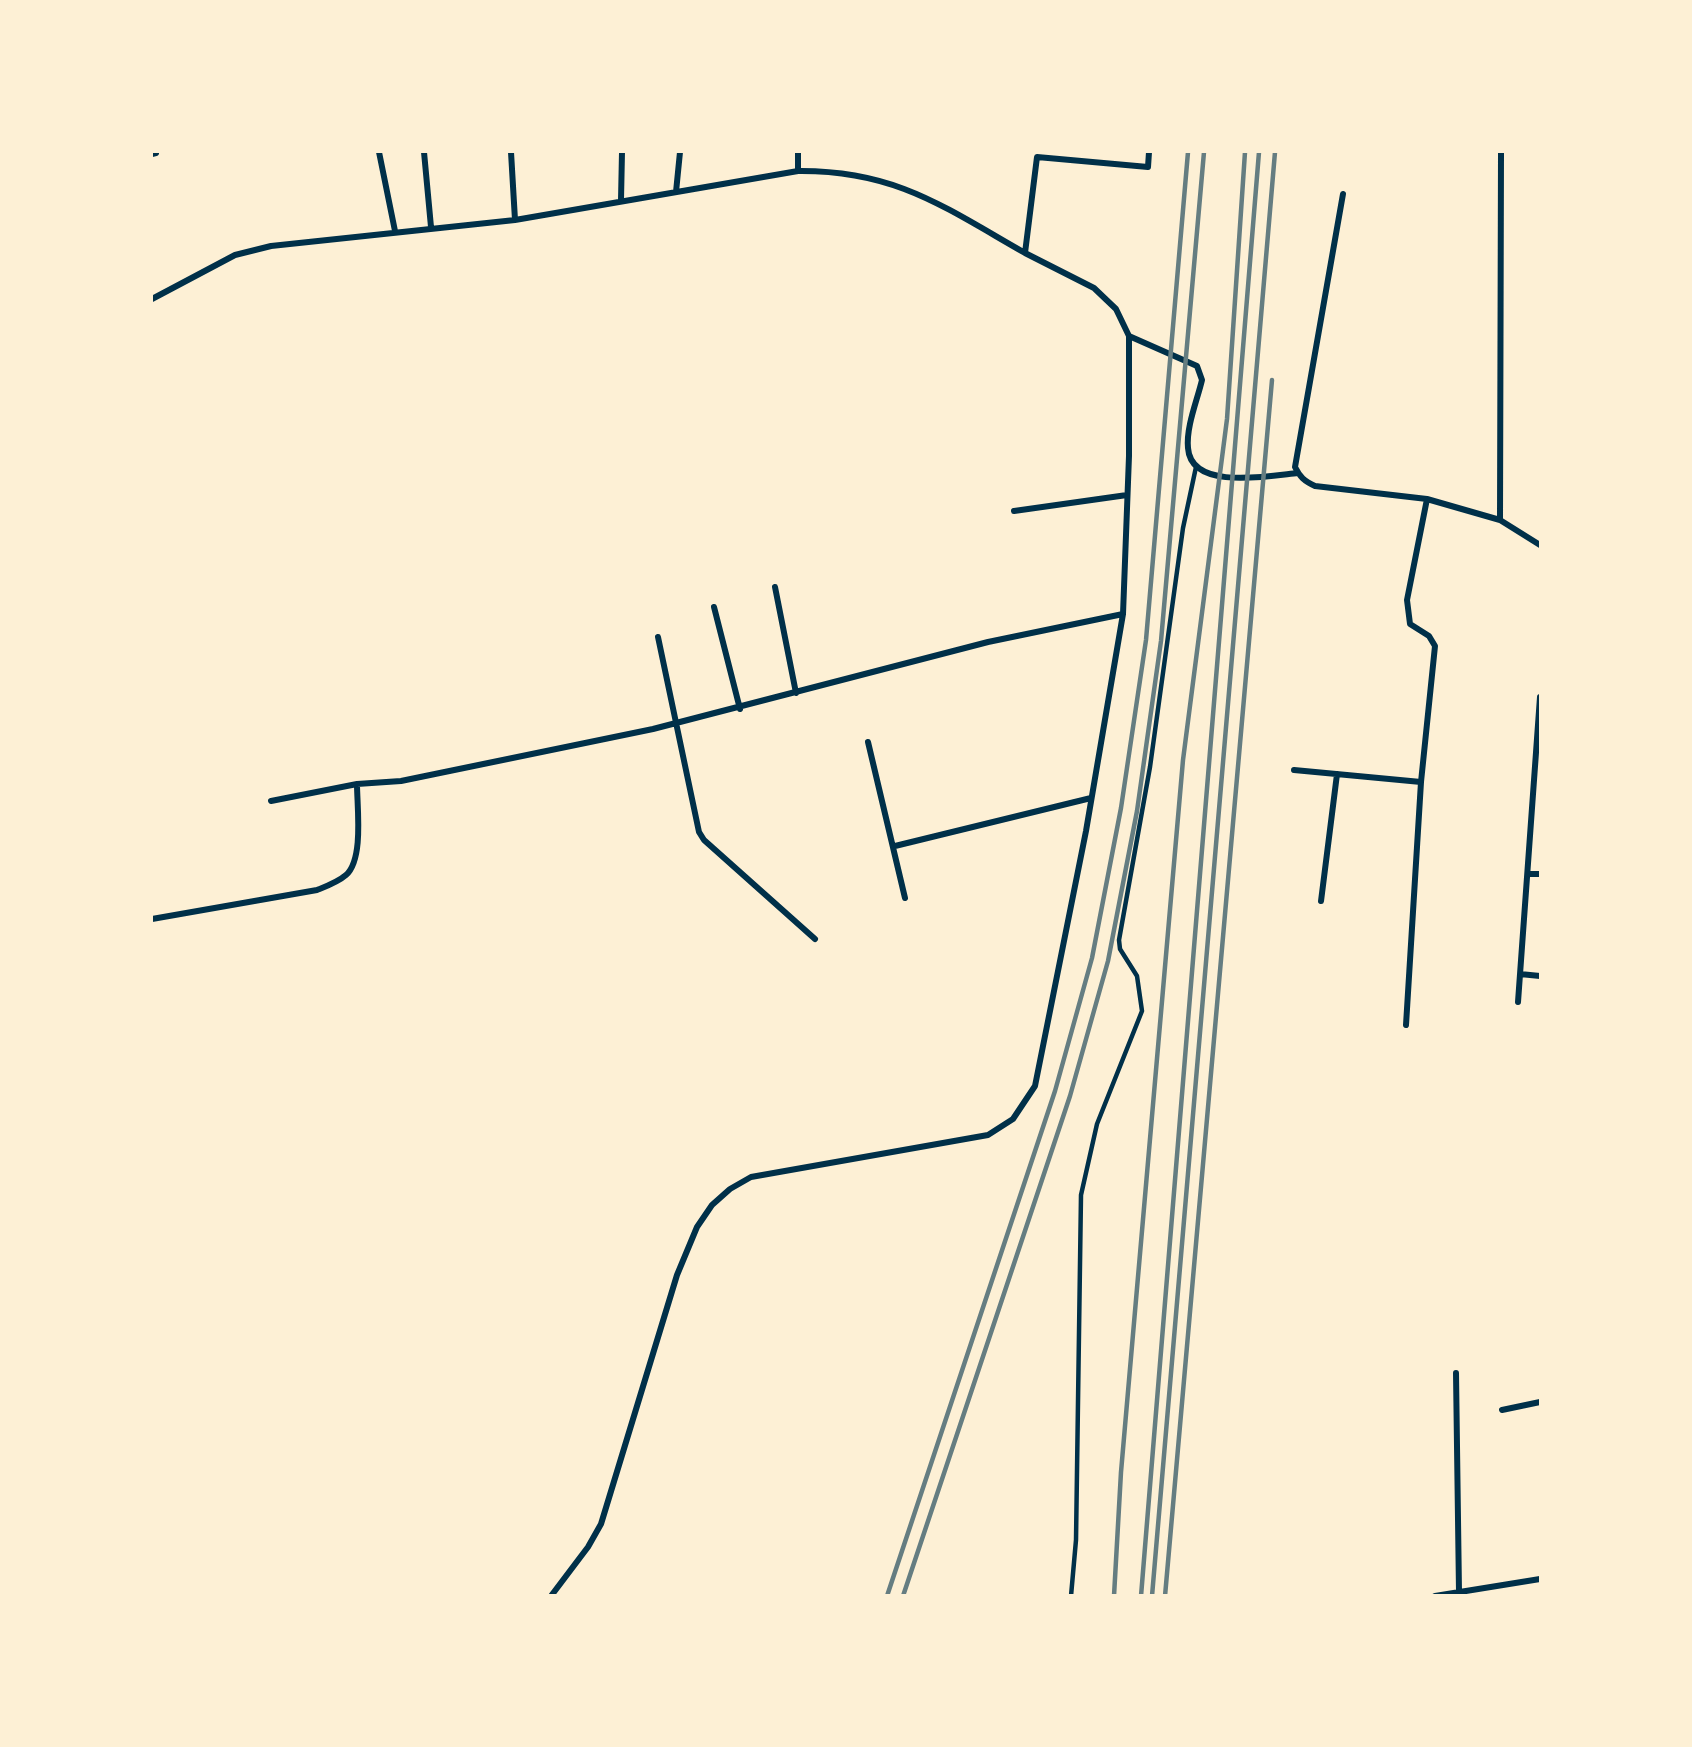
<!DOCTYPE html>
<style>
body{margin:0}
#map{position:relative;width:1692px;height:1747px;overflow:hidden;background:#fdf0d5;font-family:"PT Sans",sans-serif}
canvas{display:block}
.frame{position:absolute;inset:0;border:153px solid #fdf0d5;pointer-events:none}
</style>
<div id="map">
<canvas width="1692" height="1747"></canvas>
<div class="frame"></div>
</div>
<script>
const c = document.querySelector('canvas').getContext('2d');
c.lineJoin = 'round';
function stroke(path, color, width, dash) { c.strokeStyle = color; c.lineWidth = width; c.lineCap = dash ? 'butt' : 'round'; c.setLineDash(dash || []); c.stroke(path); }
stroke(new Path2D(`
 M1071,1596L1076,1540L1081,1195L1097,1124L1142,1011L1137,976L1120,949L1119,940L1150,767L1183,528L1196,467`), '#003049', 4.5);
stroke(new Path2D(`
 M379,152L395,231
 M424,152L431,227
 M511,152L515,220
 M152,154L156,153
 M798,171V152
 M676,192L680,152
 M1343,194L1295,467C1300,477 1304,481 1315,486L1427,499L1500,520L1540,545
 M621,200L622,152
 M152,299L235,255L271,246L515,220L798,171C895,170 944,207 1025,253
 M1129,336L1197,366L1202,380C1197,401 1186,427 1188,448C1191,491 1269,476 1298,473
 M1014,511L1127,495
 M1500,520L1501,152
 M775,587L796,693
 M714,607L740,709
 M658,637L699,832L704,840L815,939
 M868,742L905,898
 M1294,770L1421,782
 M271,801L357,784L401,781L653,729L988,642L1123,614
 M895,846L1091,798
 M1529,874H1540
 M1321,901L1337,774
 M152,919L317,890C327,886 338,882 346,875C364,859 357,807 357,784
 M1520,974L1540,976
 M1518,1002L1540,697
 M1406,1025L1421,782L1435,646L1429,636L1410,624L1407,600L1427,499
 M1456,1373L1459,1592
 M1502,1410L1540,1402
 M551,1596L588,1547L601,1524L677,1275L697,1227L712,1205L730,1189L751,1177L988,1135L1013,1119L1035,1086L1086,831L1123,614L1129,456V336L1116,309L1094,288L1025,253L1037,157L1148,167L1149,152
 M1435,1596L1540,1579`), '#003049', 6);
stroke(new Path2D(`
 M887,1596L1055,1091L1092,958L1121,808L1146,640L1188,152
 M903,1596L1070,1096L1108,961L1137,811L1161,641L1204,152
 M1114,1596L1121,1472L1183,760L1227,419L1245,152
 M1141,1596L1259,152
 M1152,1596L1275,152
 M1165,1596L1272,380`), '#657d81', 4.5);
</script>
